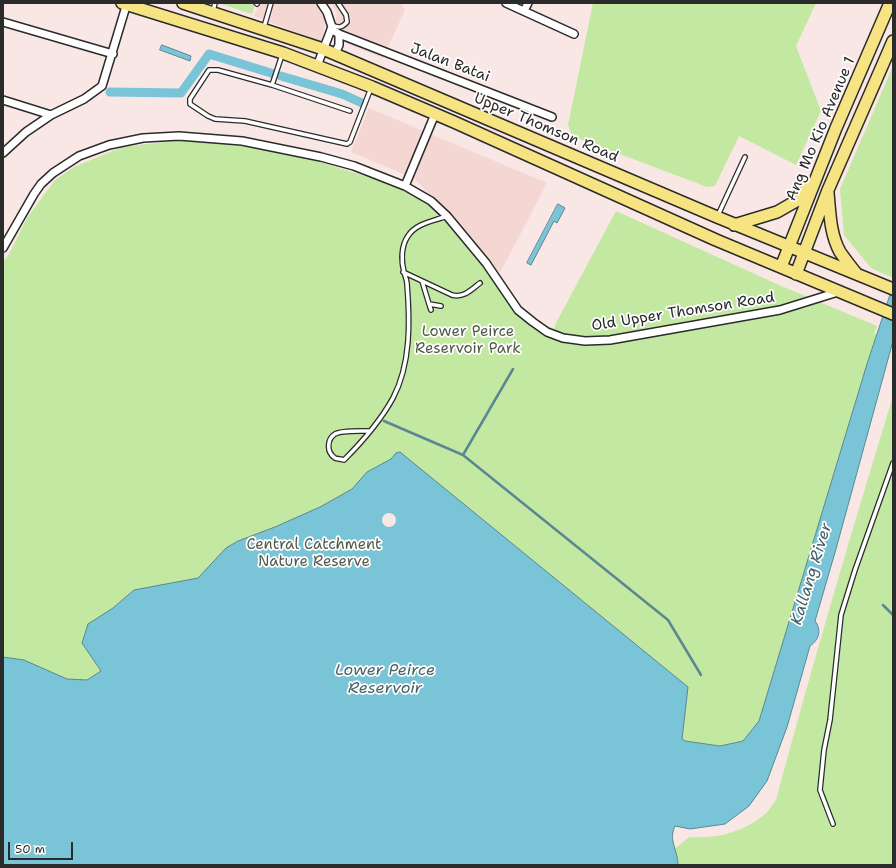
<!DOCTYPE html>
<style>
body{margin:0}
#map{position:relative;width:896px;height:868px;overflow:hidden;background:#f9e7e5;font-family:"Shantell Sans",sans-serif}
canvas{display:block}
.frame{position:absolute;inset:0;border:4px solid #2b2b2b;pointer-events:none}
.scale{position:absolute;left:8px;top:842px;width:65px;height:18px;box-sizing:border-box;border:2px solid #2b2b2b;border-top:0;padding-left:5px;font-size:12px;line-height:14px;white-space:nowrap;color:#2b2b2b;-webkit-text-stroke:3px #fff;paint-order:stroke}
</style>
<div id="map">
<canvas width="896" height="868"></canvas>
<div class="frame"></div>
<div class="scale">50 m</div>
</div>
<script>
const c = document.querySelector('canvas').getContext('2d');
c.lineJoin = 'round';
function fillPath(path, color) { c.fillStyle = color; c.fill(path, 'evenodd'); }
function stroke(path, color, width, dash) { c.strokeStyle = color; c.lineWidth = width; c.lineCap = dash ? 'butt' : 'round'; c.setLineDash(dash || []); c.stroke(path); }
function label(font, color, halo, rows, align = 'center') {
  c.font = font + ' "Shantell Sans",sans-serif'; c.lineWidth = 3.5; c.setLineDash([]); c.textBaseline = 'middle'; c.strokeStyle = halo; c.fillStyle = color; for (const [text, x, y, turn = 0] of rows) {
    c.save(); c.translate(x, y); c.rotate((+turn || 0) * Math.PI / 180); c.textAlign = isNaN(turn) ? turn : align; if (halo) c.strokeText(text, 0, 0); c.fillText(text, 0, 0); c.restore();
  }
}
fillPath(new Path2D(`
 M260,3H316L326,21L321,42L254,16Z
 M331,3H401L405,10L383,58L333,38L337,13Z
 M369,108L547,183L500,273L415,179L351,152Z`), '#f4d6d3');
fillPath(new Path2D(`
 M218,3H255L252,14Z
 M593,3H816L796,46L821,111L796,165L739,136L715,186L707,187L572,136L568,125Z
 M893,66V278L871,268L844,235L840,189Z
 M192,139L294,154L387,183L427,201L447,216L510,291L522,310L540,322L554,329L556,323L616,211L779,285L877,326L874,334H877L759,721L743,741L720,746L685,741L675,826L672,837L676,848L689,837C716,839 742,833 764,815C769,811 772,805 776,800C812,665 852,530 893,396V865H3V261L8,256L27,218L55,180L74,167L122,147Z`), '#c3e8a2');
const water = new Path2D(`
 M162,45L191,56L190,61L160,50Z
 M558,204L565,208L557,223L554,221L531,265L527,263Z
 M893,286V341L836,549L815,621C822,630 819,640 810,646L787,727L767,781L749,806L725,824L690,829L675,826C668,841 678,850 678,865H3V657L24,660L67,679L87,680L101,671L82,643L88,624L113,608L134,590L198,578L226,548L238,541L275,527L320,507L352,489L367,472L391,459L396,453L400,452L688,687L682,739L685,741L720,746L743,741L759,721L867,364Z`);
fillPath(water, '#79c5d7');
stroke(water, '#5a8792', 1);
fillPath(new Path2D(`
 M382 520a7 7 0 1 1 14 0a7 7 0 1 1-14 0Z`), '#f9e7e5');
stroke(new Path2D(`
 M513,369L463,455L668,620L701,675
 M384,421L463,455
 M883,605L893,615`), '#5a8792', 2.5);
stroke(new Path2D(`
 M281,76L342,94L362,103
 M110,92L181,93L209,54L271,73`), '#79c5d7', 9);
const lane = new Path2D(`
 M256,3L257,4
 M213,11L215,3
 M332,25C338,28 342,28 347,22L346,15L338,3
 M264,27L271,3
 M272,85L282,55
 M350,111L272,85L218,70H209L190,99V104L208,116L215,119L245,121L347,144L350,142L371,88
 M718,215L745,157
 M403,272L452,295C464,298 471,290 480,283
 M422,281L429,304L441,306
 M429,304L431,310
 M370,431C362,431 341,430 335,434C327,439 326,452 335,458C337,459 341,459 344,460C362,442 381,420 393,398C411,364 410,321 407,284C407,280 405,276 404,272C401,261 401,246 408,236C416,223 434,221 447,216
 M833,824L820,790L824,750L830,720L841,615L855,570L893,463`);
const street = new Path2D(`
 M506,3L574,34
 M524,11L528,3
 M3,22L113,54
 M331,29L339,34L552,117
 M335,54L339,45V34
 M317,66L332,27L327,12L321,3
 M3,100L51,115
 M3,153L26,132L51,115L84,99L102,86L127,3
 M405,186L435,114
 M3,248L34,194L41,184L53,173L79,156L109,145L143,138L179,136L242,141L321,157L354,166L405,186L431,201L447,216L486,263L518,310L533,322L547,332L563,338L585,341L610,340L780,310L838,292`);
const primary = new Path2D(`
 M122,3L283,53L372,87L454,122L716,240L893,314
 M183,3L323,49L717,217L893,289
 M828,193C830,213 830,234 840,252C845,259 850,266 856,273
 M734,225L777,212L798,200L809,185
 M781,267L836,128L890,3
 M796,274L828,190L893,41`);
stroke(lane, '#2b2b2b', 6);
stroke(street, '#2b2b2b', 10);
stroke(primary, '#2b2b2b', 14);
stroke(lane, '#fff', 3.5);
stroke(street, '#fff', 7);
stroke(primary, '#f6e381', 11);
label('15px', '#2b2b2b', '#fff', [
 ["Jalan Batai",450,63,21],
 ["Upper Thomson Road",546,128,23],
 ["Ang Mo Kio Avenue 1",821,129,-67],
 ["Old Upper Thomson Road",683,312,-9]
]);
label('15px', '#515a49', '#fff', [
 ["Lower Peirce",468,332],
 ["Reservoir Park",468,349],
 ["Central Catchment",314,545],
 ["Nature Reserve",314,562]
]);
label('italic 16px', '#466167', '#fff', [
 ["Kallang River",812,574,-73],
 ["Lower Peirce",385,671],
 ["Reservoir",385,689]
]);
</script>
